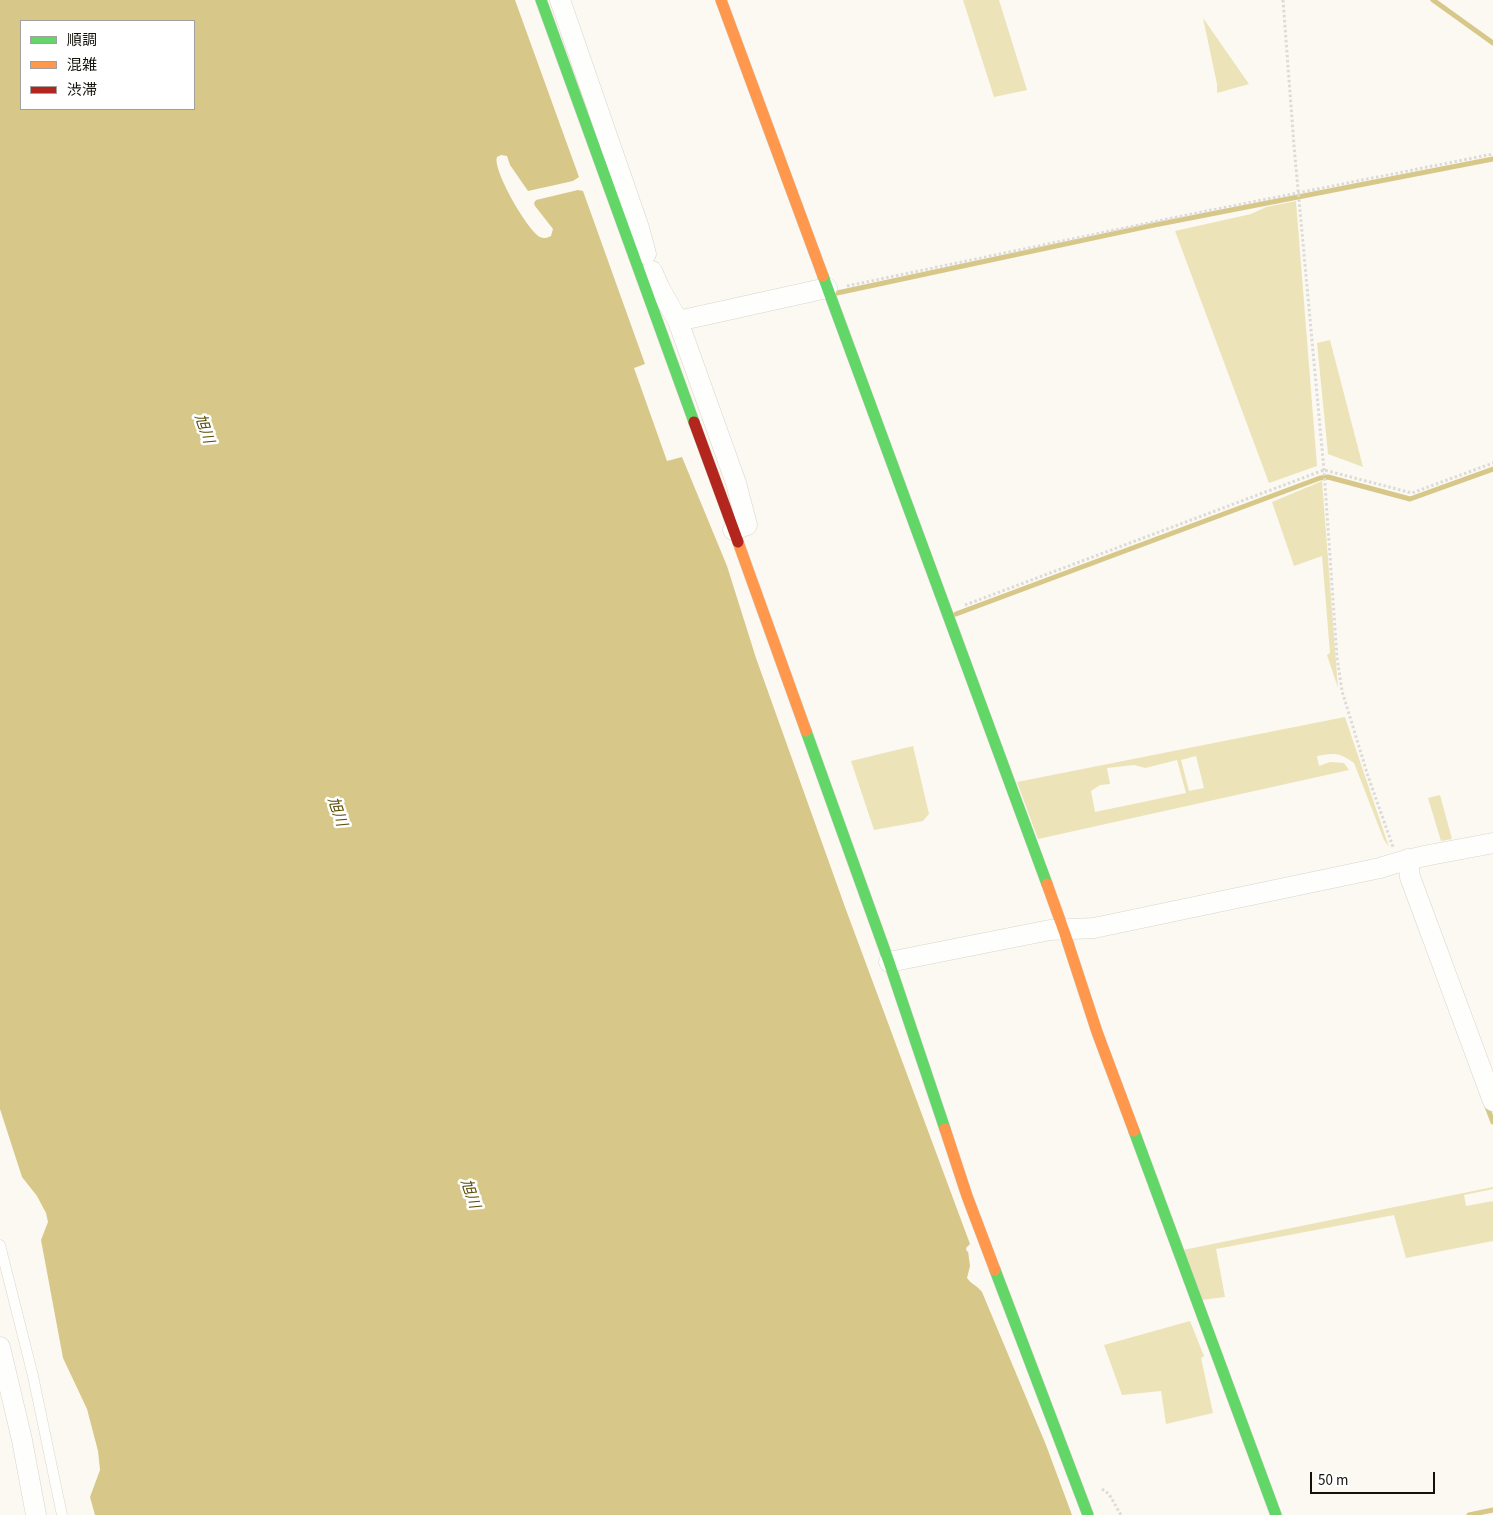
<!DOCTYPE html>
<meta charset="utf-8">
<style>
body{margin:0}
#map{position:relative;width:1493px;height:1515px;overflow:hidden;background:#fbf9f2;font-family:"Source Sans 3","Noto Sans JP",sans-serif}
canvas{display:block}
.legend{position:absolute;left:20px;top:20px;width:175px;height:90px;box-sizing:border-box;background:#fff;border:1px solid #a1a09d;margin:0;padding:6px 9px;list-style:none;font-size:15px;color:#13110a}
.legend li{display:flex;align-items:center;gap:10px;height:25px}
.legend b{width:25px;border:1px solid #a1a09d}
.scale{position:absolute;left:1310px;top:1472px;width:125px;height:22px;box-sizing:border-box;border:2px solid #13110a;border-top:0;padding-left:6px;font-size:15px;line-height:18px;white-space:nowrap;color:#13110a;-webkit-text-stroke:4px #fff;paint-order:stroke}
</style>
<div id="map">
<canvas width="1493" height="1515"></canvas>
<ul class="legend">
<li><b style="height:6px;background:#63d668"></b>順調</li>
<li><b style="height:6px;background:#ff974d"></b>混雑</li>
<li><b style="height:6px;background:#b3261e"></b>渋滞</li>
</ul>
<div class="scale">50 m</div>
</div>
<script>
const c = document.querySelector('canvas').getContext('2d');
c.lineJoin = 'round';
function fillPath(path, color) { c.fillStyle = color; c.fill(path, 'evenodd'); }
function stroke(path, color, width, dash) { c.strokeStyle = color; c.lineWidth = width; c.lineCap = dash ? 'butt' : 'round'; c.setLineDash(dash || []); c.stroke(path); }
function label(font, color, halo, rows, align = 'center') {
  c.font = font + ' "Source Sans 3","Noto Sans JP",sans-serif'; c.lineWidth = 5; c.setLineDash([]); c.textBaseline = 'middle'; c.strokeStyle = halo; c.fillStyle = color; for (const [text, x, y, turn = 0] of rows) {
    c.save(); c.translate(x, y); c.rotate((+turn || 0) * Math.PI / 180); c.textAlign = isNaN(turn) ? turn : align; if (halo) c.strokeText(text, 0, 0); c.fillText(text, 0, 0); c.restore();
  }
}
fillPath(new Path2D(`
 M963,0H999L1027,90L994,97Z
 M1203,18L1249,84L1217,93V84Z
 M1296,201L1317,466L1269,483L1175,231L1251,214L1266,207Z
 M1330,340L1363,467L1328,454L1317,343Z
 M1322,481L1338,688L1327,655L1330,653L1322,556L1294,566L1272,502Z
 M1345,717L1389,847L1384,840L1354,763C1339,752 1334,753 1317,756L1319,766L1330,762L1344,763L1349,770L1038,839L1017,782ZM1196,756L1204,788L1189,791L1181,760ZM1177,760L1186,793L1095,812L1091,791L1100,785L1110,784L1107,768L1134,765L1145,768Z
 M913,746L929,814L923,821L874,830L851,761Z
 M1440,795L1452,839L1441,841L1428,798Z
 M1493,1187V1189L1464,1195L1466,1206L1493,1201V1241L1406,1258L1394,1215L1216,1249L1225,1297L1201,1300L1183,1250Z
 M1190,1321L1204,1356L1201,1358L1213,1413L1166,1424L1161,1391L1122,1395L1104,1345Z`), '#ede3b9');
fillPath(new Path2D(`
 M0,0H515L579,177L573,181L528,191L510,165L507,156L501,155L497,157C492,169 527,230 540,237C544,239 547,238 551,236L553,229L535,206L534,203L536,200L578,190L583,191L645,364L634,368L667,461L682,457L727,566L756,658L845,907L970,1244L966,1248L967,1252L968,1251L970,1266L967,1278C971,1284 978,1286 982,1292L1046,1445L1072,1515H95L90,1497L100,1470L98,1451L87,1409L63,1358L41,1240L48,1222L46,1213L37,1196L22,1177L0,1109ZM21,21H194V109H21Z`), '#d7c889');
stroke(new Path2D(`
 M1433,0L1493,43
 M837,293L1149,226L1493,159
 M956,614L1320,478L1328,477L1410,499L1493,469
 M1486,1104L1493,1122
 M1469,1515L1493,1510`), '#d7c889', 5);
const lane = new Path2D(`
 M0,1245L33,1376L62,1515`);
const street = new Path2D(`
 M560,0L639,228L646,254
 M652,271L659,287L678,321L736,483L747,525L733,530
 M678,321L827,288
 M1408,859L1410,877L1493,1101
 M889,962L1050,930L1094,928L1380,868C1417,855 1455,851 1493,843
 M0,1347L22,1440L36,1515`);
const fast = new Path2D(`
 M541,0L694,422
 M823,276L1047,884
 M806,731L889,962L945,1129
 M1134,1131L1276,1515
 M995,1270L1088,1515`);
const slow = new Path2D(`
 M721,0L823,276
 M738,542L806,731
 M1047,884L1065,934L1097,1032L1134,1131
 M945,1129L967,1196L995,1270`);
const jam = new Path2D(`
 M694,422L738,542`);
stroke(lane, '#d7d5cd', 11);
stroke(street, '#d7d5cd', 21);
stroke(fast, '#d7d5cd', 12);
stroke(slow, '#d7d5cd', 12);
stroke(jam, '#d7d5cd', 12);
stroke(new Path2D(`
 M1283,0L1294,146L1324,470L1337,658L1342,691L1368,776L1393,847
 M847,286L1182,216L1493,154
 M965,605L1324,470L1412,493L1493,463
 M1102,1489L1109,1494L1121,1515`), '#dcdbd9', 3, [2.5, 2.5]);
stroke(lane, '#fefefd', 10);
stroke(street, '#fefefd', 20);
stroke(fast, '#63d668', 11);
stroke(slow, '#ff974d', 11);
stroke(jam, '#b3261e', 11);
label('italic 15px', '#594b02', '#fff', [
 ["旭川",203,429,71],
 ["旭川",336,812,71],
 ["旭川",469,1194,71]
]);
</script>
